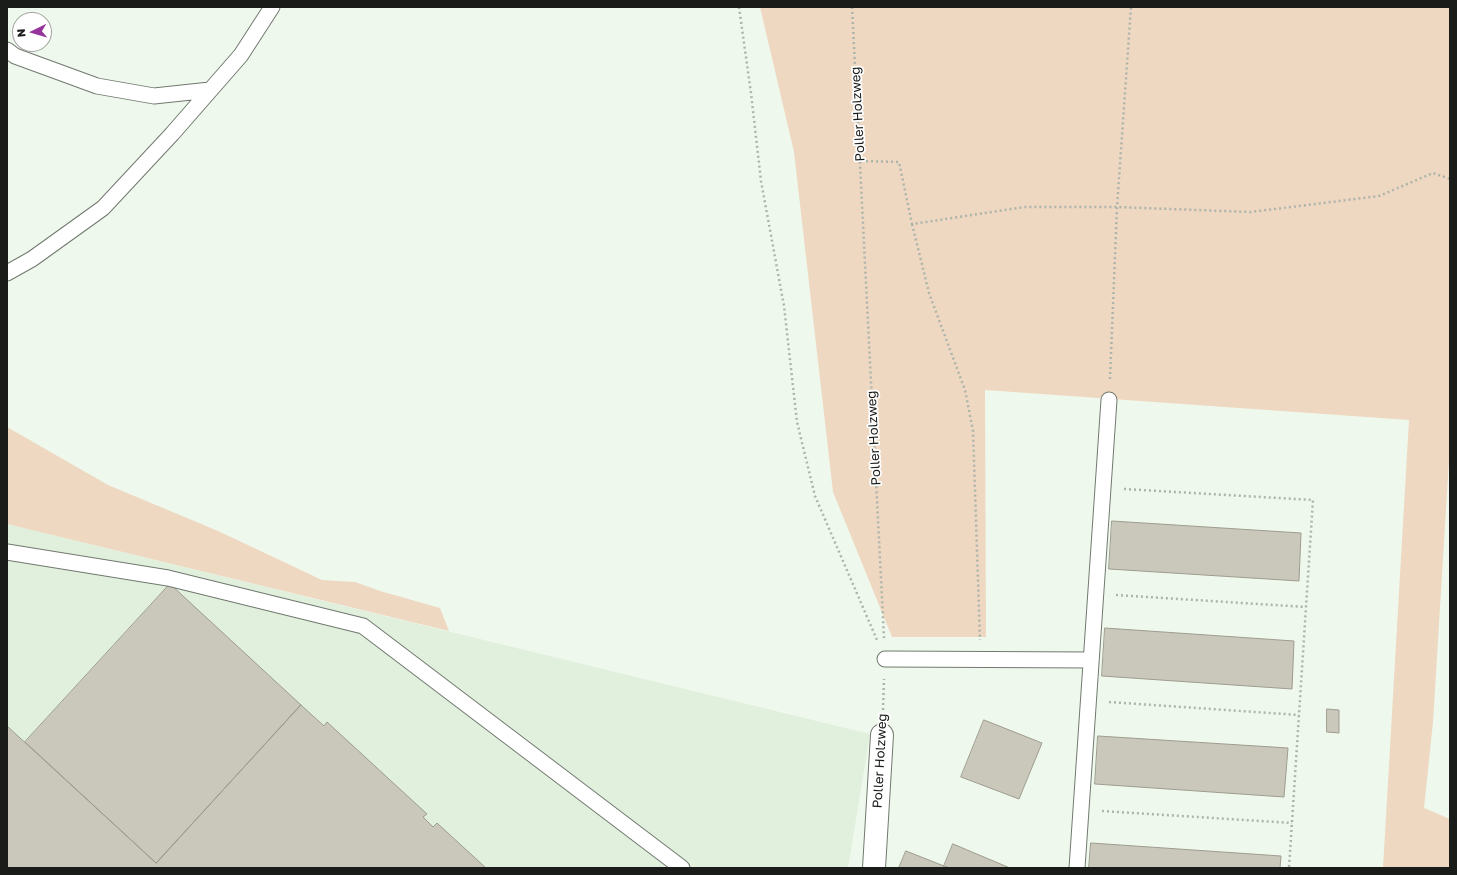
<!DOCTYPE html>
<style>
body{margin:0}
#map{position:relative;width:1457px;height:875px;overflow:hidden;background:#eff8ec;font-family:"Golos Text",sans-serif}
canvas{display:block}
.frame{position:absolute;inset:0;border:8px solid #191c18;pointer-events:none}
.north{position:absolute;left:12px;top:12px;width:40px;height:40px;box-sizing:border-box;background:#fff;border:1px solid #a3a4a3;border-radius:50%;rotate:265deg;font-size:11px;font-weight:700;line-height:16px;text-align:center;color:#191c18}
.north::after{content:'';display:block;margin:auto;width:14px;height:18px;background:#96349c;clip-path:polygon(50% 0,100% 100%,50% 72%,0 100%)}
</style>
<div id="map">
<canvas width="1457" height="875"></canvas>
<div class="frame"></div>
<div class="north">N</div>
</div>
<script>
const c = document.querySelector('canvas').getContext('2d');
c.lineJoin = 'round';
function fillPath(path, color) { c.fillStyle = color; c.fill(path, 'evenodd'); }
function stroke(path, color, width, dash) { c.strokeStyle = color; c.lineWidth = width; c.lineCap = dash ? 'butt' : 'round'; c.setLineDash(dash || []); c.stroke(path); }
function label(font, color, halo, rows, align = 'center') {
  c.font = font + ' "Golos Text",sans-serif'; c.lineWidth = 3.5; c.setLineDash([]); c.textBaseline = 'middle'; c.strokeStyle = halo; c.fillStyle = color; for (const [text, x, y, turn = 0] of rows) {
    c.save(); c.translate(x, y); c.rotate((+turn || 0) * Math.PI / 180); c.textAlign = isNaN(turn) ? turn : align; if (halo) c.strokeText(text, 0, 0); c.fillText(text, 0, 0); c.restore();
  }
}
fillPath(new Path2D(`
 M7,524L870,734L848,868H7Z`), '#e1efdd');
fillPath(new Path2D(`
 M760,7H1450V444L1433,722L1424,808L1450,819V868H1383L1409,420L985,390L986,637H892L833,492L794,152Z
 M7,427L108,485L218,531L322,580L355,582L380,591L440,608L449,631L7,524Z`), '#eed8c1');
const building = new Path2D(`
 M1112,521L1301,533L1299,581L1109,569Z
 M170,584L301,705L156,863L25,742Z
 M1105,628L1294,641L1292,689L1102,676Z
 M301,705L324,726L327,722L427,814L423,817L433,827L437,823L486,868H7V726L156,863Z
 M1327,709L1339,710V733L1327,732Z
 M984,720L1042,743L1019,799L961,777Z
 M1098,736L1288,748L1284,797L1095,784Z
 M1091,843L1281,856L1280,868H1089Z
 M953,844L1010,868H950L944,866Z
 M906,851L944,866L943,868H899Z`);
fillPath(building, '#c9c8ba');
stroke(building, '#9d9c8f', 1);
const lane = new Path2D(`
 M7,50L15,56L97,86L154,96L210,90
 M7,273L32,259L103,208L172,134L241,55L272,7
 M7,552L168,578L363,626L682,868
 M885,659L1091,660
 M1077,868L1109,400`);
const street = new Path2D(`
 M874,868L882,735`);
stroke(lane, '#71796f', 17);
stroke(street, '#71796f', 24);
stroke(new Path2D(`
 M739,7L751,93L761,181L784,306L797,422L815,496L877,640
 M852,7L884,638
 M861,161L899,162L912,224L1024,207H1117L1251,212L1379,196L1433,173L1450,179
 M912,224L929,293L965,390L973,431L980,640
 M1110,379L1117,207L1131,7
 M1124,489L1313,500L1289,868
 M1116,595L1306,607
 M1109,702L1299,715
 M883,710L884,679
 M1102,811L1292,823`), '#adb4ab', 2.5, [2, 3]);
stroke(lane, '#fff', 15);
stroke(street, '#fff', 22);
label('13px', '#191c18', '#fff', [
 ["Poller Holzweg",858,114,-93],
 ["Poller Holzweg",874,438,-93],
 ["Poller Holzweg",880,761,-87]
]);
</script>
